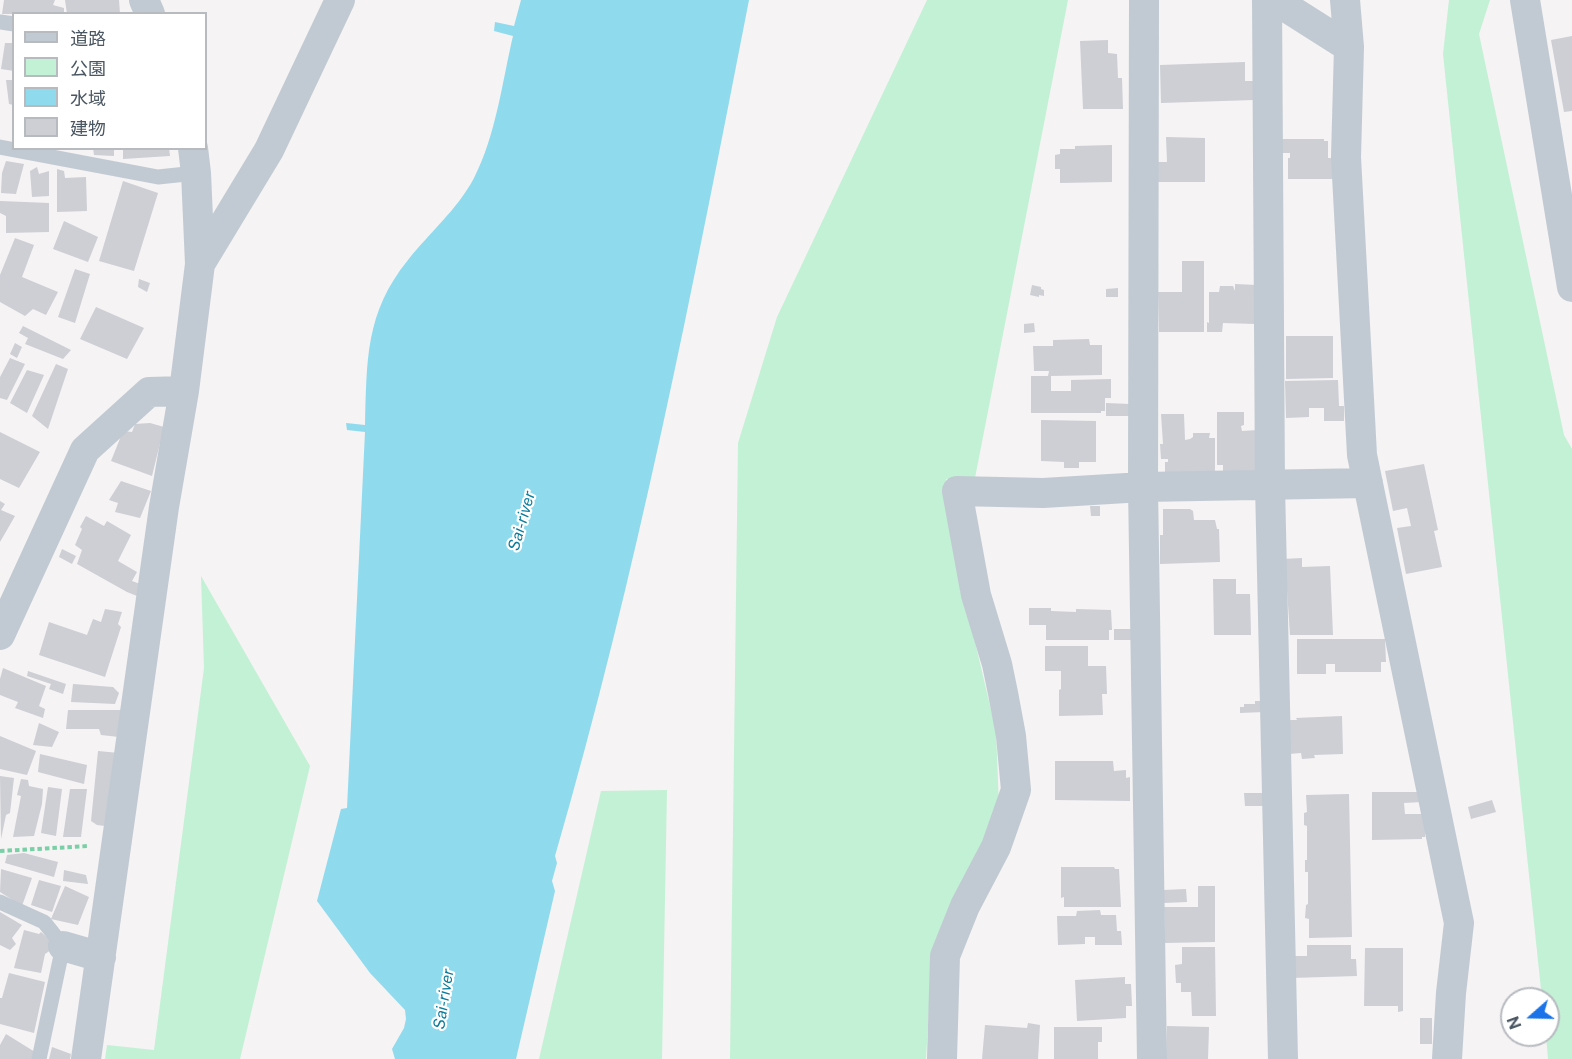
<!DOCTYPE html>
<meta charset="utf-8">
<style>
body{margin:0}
#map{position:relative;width:1572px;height:1059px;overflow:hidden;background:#f5f3f3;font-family:"Public Sans","Noto Sans JP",sans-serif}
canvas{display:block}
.legend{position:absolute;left:12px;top:12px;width:195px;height:138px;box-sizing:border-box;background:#fff;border:2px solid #b7bbc0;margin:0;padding:8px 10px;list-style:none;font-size:18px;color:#4a5661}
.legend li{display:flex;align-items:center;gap:12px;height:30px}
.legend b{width:30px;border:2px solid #b7bbc0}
.north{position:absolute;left:1500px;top:987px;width:60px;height:60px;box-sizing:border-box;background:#fff;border:2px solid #b7bbc0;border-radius:50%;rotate:250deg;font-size:16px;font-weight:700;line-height:24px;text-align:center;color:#4a5661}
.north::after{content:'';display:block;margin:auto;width:21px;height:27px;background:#1a73e8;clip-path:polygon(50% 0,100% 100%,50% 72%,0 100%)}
</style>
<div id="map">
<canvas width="1572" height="1059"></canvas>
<ul class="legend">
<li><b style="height:8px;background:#c1cad2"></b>道路</li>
<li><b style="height:16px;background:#c3f1d5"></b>公園</li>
<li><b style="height:16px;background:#90daee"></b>水域</li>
<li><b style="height:16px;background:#cdcfd5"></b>建物</li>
</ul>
<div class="north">N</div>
</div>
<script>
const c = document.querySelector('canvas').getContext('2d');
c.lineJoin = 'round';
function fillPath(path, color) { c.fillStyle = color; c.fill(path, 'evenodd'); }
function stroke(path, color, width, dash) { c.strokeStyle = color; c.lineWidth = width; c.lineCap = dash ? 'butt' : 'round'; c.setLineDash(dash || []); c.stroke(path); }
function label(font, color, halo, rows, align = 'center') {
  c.font = font + ' "Public Sans",sans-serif'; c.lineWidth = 4.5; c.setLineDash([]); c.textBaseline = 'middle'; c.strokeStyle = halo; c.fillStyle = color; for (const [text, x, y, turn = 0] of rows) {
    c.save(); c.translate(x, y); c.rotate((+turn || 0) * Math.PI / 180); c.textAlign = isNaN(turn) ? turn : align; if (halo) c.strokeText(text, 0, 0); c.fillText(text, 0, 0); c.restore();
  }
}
fillPath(new Path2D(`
 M927,0H1068L975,478L946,479L959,574L996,731L999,807L929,1009L926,1059H730L738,443L777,317Z
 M1449,0H1490L1479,34L1564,435L1572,449V1059H1548L1546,1035H1548V999H1542L1443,54Z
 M201,576L310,766L240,1059H105L107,1045L154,1050L204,668Z
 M667,790L662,1059H539L601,791Z`), '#c3f1d5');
fillPath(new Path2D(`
 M521,0H749C693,287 637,575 555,856L557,863L552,881L555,891L516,1059H395L392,1049L404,1028L406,1019L405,1010L370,973L317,901L341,809L347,808L365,432L347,430L346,423L365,425C367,360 365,313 408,260C430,232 457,210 474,178C496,135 502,83 513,36L494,31L495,22L514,26Z`), '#90daee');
fillPath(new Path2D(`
 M4,0H55L53,5L64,8V14H2Z
 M65,0H119L120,14H67Z
 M1572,36V111L1564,112L1551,40Z
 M1108,40V53L1117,54L1118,78H1122L1123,109H1083L1080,41Z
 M5,43H14V71L1,69Z
 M1245,62V81H1254V100L1161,103L1160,65Z
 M6,80H14V105L9,104Z
 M1166,137L1205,138V182H1156V162H1167Z
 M1277,139H1324V141H1328V158H1335V179H1288V158H1290V153H1277Z
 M1112,145V182L1060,183V169H1055V155L1060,154V149H1075V146Z
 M93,148H114V156L94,155Z
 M123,148H169L170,156L123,159Z
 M6,161L24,164L16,194L1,193L2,173Z
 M37,167L39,174L49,171V196L32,197L30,171Z
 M57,169L64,171L65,178L86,177L87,211L57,212Z
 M123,181L158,193L134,271L99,261Z
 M0,201L49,203V232L6,233V216L0,213Z
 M64,221L98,237L88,262L53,249Z
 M15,238L34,245L22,277L58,292L46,315L33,309L25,316L0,302V275Z
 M1182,261H1204V332H1159L1158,292H1182Z
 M75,269L90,274L75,323L58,317Z
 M139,279L150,283L147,292L138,287Z
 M1235,284L1257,285L1255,324L1223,323L1222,332H1207V322L1209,323V292H1219L1220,286H1233L1235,291Z
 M1032,285L1041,287V289L1044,290V296L1039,295V297L1030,295Z
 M1118,288V297H1106V289Z
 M96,307L144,328L127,359L80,339Z
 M1034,323L1035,332L1024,333V324Z
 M23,326L71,350L63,359L25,344L28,338L19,333Z
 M1286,336H1333V378L1286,379Z
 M1089,339L1090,345H1102V375L1051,376V391H1071V380L1111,379V398H1105V411H1101V413H1031V376H1048L1049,371H1034L1033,346H1053V340Z
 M15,343L22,347L17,358L10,354Z
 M10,358L25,364L7,400L0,398V377Z
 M56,364L68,369L48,429L32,416Z
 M27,370L44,375L27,413L10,403Z
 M1338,380L1339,406H1344V421H1324V408H1309V417L1286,418L1285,381Z
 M1106,403L1130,404L1129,416H1106Z
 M1217,412H1244V425L1241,426L1242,431L1258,430L1255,471H1223V465H1217Z
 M1161,414H1184L1185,440L1190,439L1193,437V433H1210L1209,438H1215V472L1165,473V462H1168V459H1161L1160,444H1163Z
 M1041,420L1096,421V462H1079V468H1064V462L1041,461Z
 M150,423L164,427L152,476L111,461L123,431L132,432L135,424Z
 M0,432L40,452L19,488L0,479Z
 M1424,464L1438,530L1434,531L1442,567L1406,574L1397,528L1411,526L1407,508L1393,511L1385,471Z
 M121,481L151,491L140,518L115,512L118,503L109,500Z
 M0,501L5,504L1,510L15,516L0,542Z
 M1090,506H1100V516H1091Z
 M1163,509H1190L1193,511L1194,520H1215L1217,529H1219L1220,562L1160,564V535H1163Z
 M86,516L104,526L107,521L131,535L118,561L137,572L132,581L143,585L142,598L127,592L77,564L82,550L75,545L82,529L80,527Z
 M62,549L76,556L72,564L59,557Z
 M1302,558V567L1330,566L1333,635H1290L1287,590H1284L1283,559Z
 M1213,579H1236V594H1250L1251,635H1214Z
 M1029,608H1051V611L1076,612V609L1111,610L1112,630H1109V640H1046V625H1029Z
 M105,609L122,612L118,624L121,627L105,677L39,655L49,622L87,635L93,619L101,622Z
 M1114,629H1133V640H1114Z
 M1297,639H1385L1386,662H1381V672H1335V664H1326V674H1297Z
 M1045,646H1088V666H1106L1107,694H1102L1103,715L1059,716V690L1061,689V671H1045Z
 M3,668L46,686L39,706L45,709L43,718L15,708L18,702L0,695V679Z
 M28,671L66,684L63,694L49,689L51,684L27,676Z
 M73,684L113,687L119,693L115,704L71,702Z
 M1255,701H1264V712L1240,713V707H1244V704H1255Z
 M68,710H123L119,737L101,735L99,729H66Z
 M1342,716L1343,754L1314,755L1315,758L1302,759L1301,753L1289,754L1288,720H1297L1296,718Z
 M39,723L59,732L52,747L33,745Z
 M0,736L36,751L27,775L0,769Z
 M98,751L119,753L105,826L97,825L91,821Z
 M40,754L87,765L84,784L38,772Z
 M1055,761H1113L1114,771L1126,770V778L1130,777V801L1055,800Z
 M0,776L14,778L10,813L6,815L1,839Z
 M21,779L28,780L29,786L43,789L42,804L34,836L13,837L21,796L17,795Z
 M48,787L62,789L56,836L41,833Z
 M70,789H87L81,837H63Z
 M1372,792H1421L1422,802L1404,803L1405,814H1425V837H1422V839L1372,840Z
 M1244,793H1265V806H1245Z
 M1349,794L1352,937L1309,938V919L1305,918L1306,905L1308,904V872H1305V860H1307V826L1304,825V813L1307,812L1306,795Z
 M1492,800L1496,812L1471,819L1468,807Z
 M24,853L58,862L54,877L5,863L7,855Z
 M1061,867H1114L1115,869H1119L1121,907H1064V897L1061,898Z
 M1,869L32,878L22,906L0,892Z
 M64,870L86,875L88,884L63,881Z
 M39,880L61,886L52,912L31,905Z
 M65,886L89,897L78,925L51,919Z
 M1198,886H1215V942L1165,943L1164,907H1198Z
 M1186,889L1187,902L1164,903L1163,890Z
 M1100,910L1101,915H1116L1117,931H1121L1122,945H1095V937H1085V944L1058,945L1057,916H1076L1077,911Z
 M0,912L22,925L12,938L16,944L10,950L0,945Z
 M24,930L39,934L41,932L53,943L51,950L45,954L41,973L14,968Z
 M1307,945H1351V959H1356L1357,976L1291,978V956H1307Z
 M1182,947H1215L1216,1016H1192L1191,992H1181V983H1176L1175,965L1182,964Z
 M1365,948H1403V1011L1398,1012V1006H1364Z
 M9,973L45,982L34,1033L0,1024V998H2Z
 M1125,977V984H1131L1132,1006H1126V1018L1077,1021L1075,980Z
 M1420,1018H1432V1044H1420Z
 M1028,1023L1040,1025L1038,1059H982L985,1025L1027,1028Z
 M1167,1026L1209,1027L1208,1059H1166Z
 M1054,1027H1102V1042H1098V1059H1054Z
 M6,1034L35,1052L32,1059H0V1045Z
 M52,1047L71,1054L70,1059H49Z`), '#cdcfd5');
stroke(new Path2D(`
 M0,851L89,846`), '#7ad0a6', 4, [4.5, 3]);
stroke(new Path2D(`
 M0,22L14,24
 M0,147L158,177L196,173
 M0,902L44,922L63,946L39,1059`), '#c1cad2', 15);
stroke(new Path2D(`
 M144,0L150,14
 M1144,0L1143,487L1152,1059
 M1267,0L1270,485L1283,1059
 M1275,0L1349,47
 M1345,0L1349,47L1346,157L1362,455L1459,923L1451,993L1447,1059
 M1525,0L1572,287
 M200,264L269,150L340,0
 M0,635L85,450L149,392L184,391
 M63,946L101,957
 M86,1059L164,507L184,391L200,264L196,173L193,148
 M942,1059L945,956L965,906L996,847L1016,790L1011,736L1003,693L997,664L976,595L957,491L1043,493L1143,487L1368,483`), '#c1cad2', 30);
label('italic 16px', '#0c7c9b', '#fff', [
 ["Sai-river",522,521,-74],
 ["Sai-river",444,999,-81]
]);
</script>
